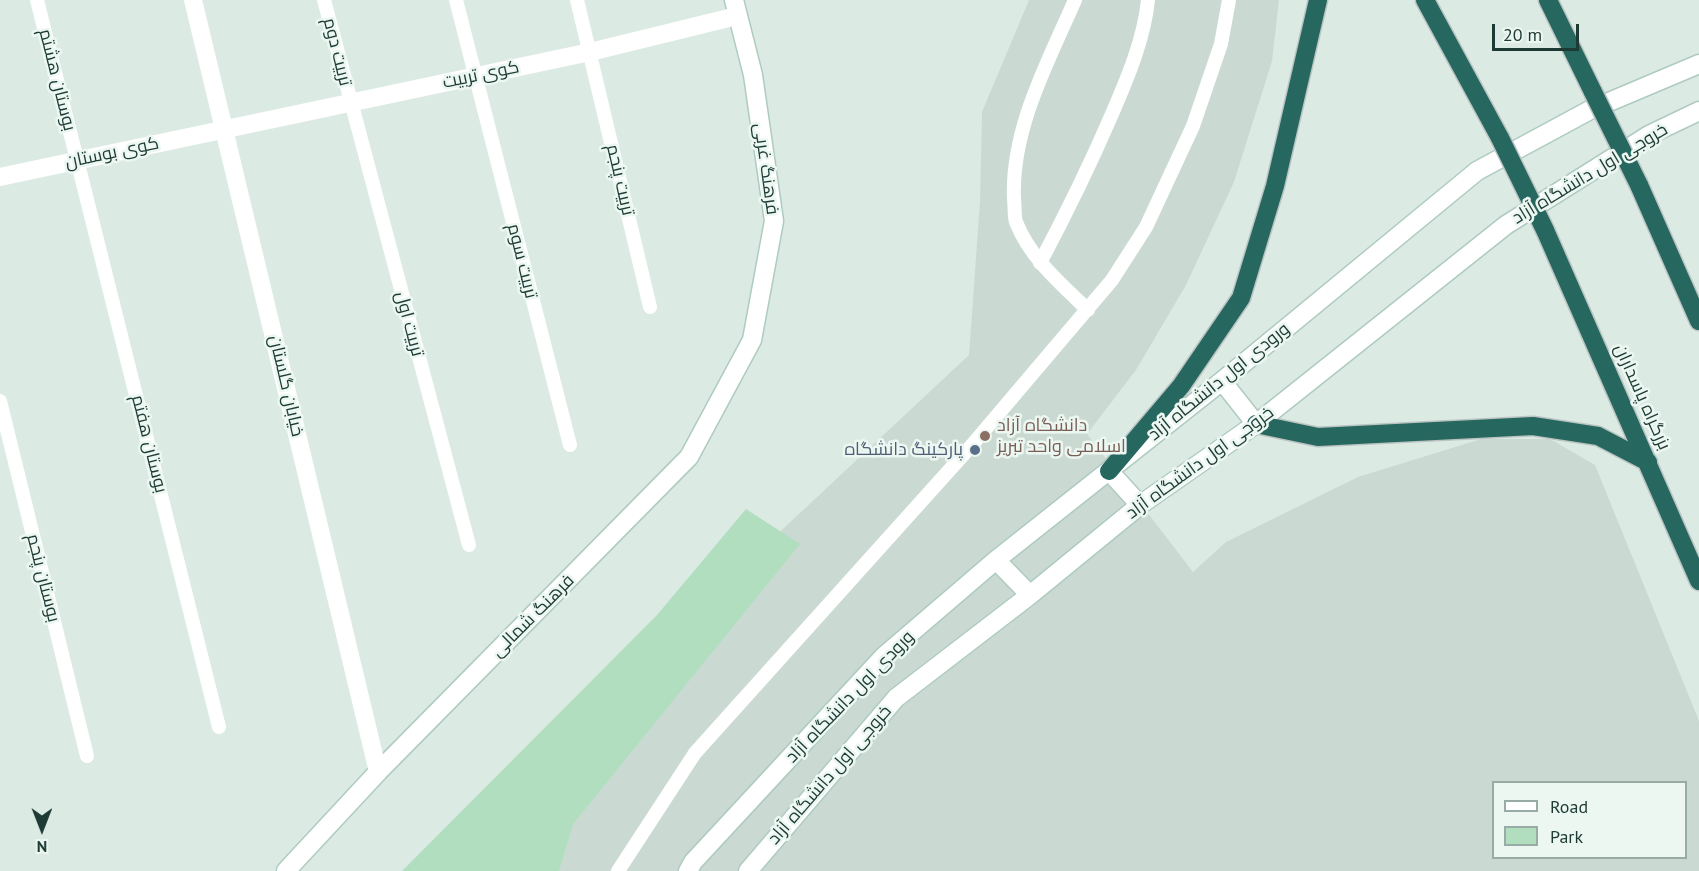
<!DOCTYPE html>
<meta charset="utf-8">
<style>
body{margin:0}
#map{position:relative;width:1699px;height:871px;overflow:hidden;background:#dceae4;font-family:"PT Sans",sans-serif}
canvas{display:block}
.legend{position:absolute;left:1492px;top:781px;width:195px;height:78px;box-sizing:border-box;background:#ecf7f2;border:2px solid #99aba6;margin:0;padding:8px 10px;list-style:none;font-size:18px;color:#1d3a34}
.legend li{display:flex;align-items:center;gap:12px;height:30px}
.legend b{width:30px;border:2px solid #99aba6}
.north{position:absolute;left:12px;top:799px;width:60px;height:60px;-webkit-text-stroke:4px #ecf7f2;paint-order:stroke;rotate:180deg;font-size:16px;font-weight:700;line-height:24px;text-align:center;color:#1d3a34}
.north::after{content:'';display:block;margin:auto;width:21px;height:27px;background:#1d3a34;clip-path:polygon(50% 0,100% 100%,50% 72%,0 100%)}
.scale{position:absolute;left:1492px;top:24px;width:87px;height:27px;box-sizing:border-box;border:3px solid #1d3a34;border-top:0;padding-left:8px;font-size:18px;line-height:21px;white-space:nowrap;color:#1d3a34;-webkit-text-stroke:4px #ecf7f2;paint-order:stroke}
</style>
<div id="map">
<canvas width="1699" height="871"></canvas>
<ul class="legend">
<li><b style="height:8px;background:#fff"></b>Road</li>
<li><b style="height:16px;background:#b2dec0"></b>Park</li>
</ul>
<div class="north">N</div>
<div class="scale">20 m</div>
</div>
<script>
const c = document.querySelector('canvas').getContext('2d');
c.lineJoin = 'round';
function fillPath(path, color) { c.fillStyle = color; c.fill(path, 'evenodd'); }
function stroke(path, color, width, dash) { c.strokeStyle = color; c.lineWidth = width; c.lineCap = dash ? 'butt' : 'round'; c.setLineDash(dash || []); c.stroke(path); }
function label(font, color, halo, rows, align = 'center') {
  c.font = font + ' "PT Sans",Cairo,sans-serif'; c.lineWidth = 5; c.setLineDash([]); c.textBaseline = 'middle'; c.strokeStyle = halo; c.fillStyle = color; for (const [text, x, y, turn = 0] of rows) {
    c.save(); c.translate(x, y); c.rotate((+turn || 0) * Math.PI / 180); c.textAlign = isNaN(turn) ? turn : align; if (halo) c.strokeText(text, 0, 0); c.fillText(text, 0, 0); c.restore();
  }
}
fillPath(new Path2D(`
 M1029,0H1279L1272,61L1234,182L1186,285L1136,370L1087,434L1193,572L1226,542L1358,477L1481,439H1550L1595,465L1699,721V871H417L969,355L980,201L982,112ZM1494,782H1686V858H1494Z`), '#cadad3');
fillPath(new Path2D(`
 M746,509L800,544L573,824L559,871H402L657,615Z`), '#b2dec0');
const secondary = new Path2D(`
 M1222,381L1256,424
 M1109,471L1140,505
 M996,560L1030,595
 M286,871L378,772L689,457L752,340L774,221L753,75L734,0
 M688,871L693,862L884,656L996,560L1222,381L1477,171L1590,110L1699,64
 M748,871L896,698L1030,595L1140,505L1256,424L1506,225L1649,135L1699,111`);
const highway = new Path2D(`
 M1425,0L1500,138
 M1548,0L1593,92
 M1639,185L1699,321
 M1545,230L1699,581
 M1256,424L1318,437L1533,426L1598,436L1648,462
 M1109,471L1181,386L1241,298L1275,186L1318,0`);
stroke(secondary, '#aecbc2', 21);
stroke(highway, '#bbc4c2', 21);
stroke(new Path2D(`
 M37,0L219,727
 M324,0L469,545
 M456,0L570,445
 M577,0L650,307
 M1075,0C1048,62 1011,129 1014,199C1015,206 1014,216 1016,222C1030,258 1061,284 1088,310
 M1040,263C1066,214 1090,165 1112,114C1128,77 1144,39 1148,0
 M0,401L87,756
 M618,871L695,753L972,445L1112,280L1146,227L1193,126L1221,44L1229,0`), '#fff', 14);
stroke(new Path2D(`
 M193,0L378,772
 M0,177L590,52L737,16`), '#fff', 18);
stroke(secondary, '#fff', 18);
stroke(highway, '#26685f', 18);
const highwayBridge = new Path2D(`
 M1593,92L1639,185
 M1500,138L1545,230`);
stroke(highwayBridge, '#bbc4c2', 21, []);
stroke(highwayBridge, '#26685f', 18);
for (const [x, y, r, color] of [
 [985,436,6,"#8d6e63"],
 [975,450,6,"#5c6f8a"]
]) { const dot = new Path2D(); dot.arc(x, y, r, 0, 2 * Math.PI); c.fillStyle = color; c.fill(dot); stroke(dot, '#ecf7f2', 2); }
label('18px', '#1d3a34', '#ecf7f2', [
 ["تربیت دوم",337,52,76],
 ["کوی تربیت",481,75,-12],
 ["بوستان هشتم",57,80,76],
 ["کوی بوستان",112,153,-12],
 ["فرهنگ غربی",766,169,82],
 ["خروجی اول دانشگاه آزاد",1590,174,-31],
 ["تربیت پنجم",620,180,77],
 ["تربیت سوم",522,261,76],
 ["تربیت اول",409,324,75],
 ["ورودی اول دانشگاه آزاد",1219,382,-39],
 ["خیابان گلستان",286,386,77],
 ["بزرگراه پاسداران",1642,397,66],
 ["بوستان هفتم",149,444,76],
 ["خروجی اول دانشگاه آزاد",1200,463,-36],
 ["بوستان پنجم",43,578,76],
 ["فرهنگ شمالی",533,616,-45],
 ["ورودی اول دانشگاه آزاد",850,697,-46],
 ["خروجی اول دانشگاه آزاد",830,775,-49]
]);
label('18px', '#785e54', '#ecf7f2', [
 ["دانشگاه آزاد",997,426],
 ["اسلامی واحد تبریز",997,447]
], 'left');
label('18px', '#4e5e75', '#ecf7f2', [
 ["پارکینگ دانشگاه",963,450]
], 'right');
</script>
